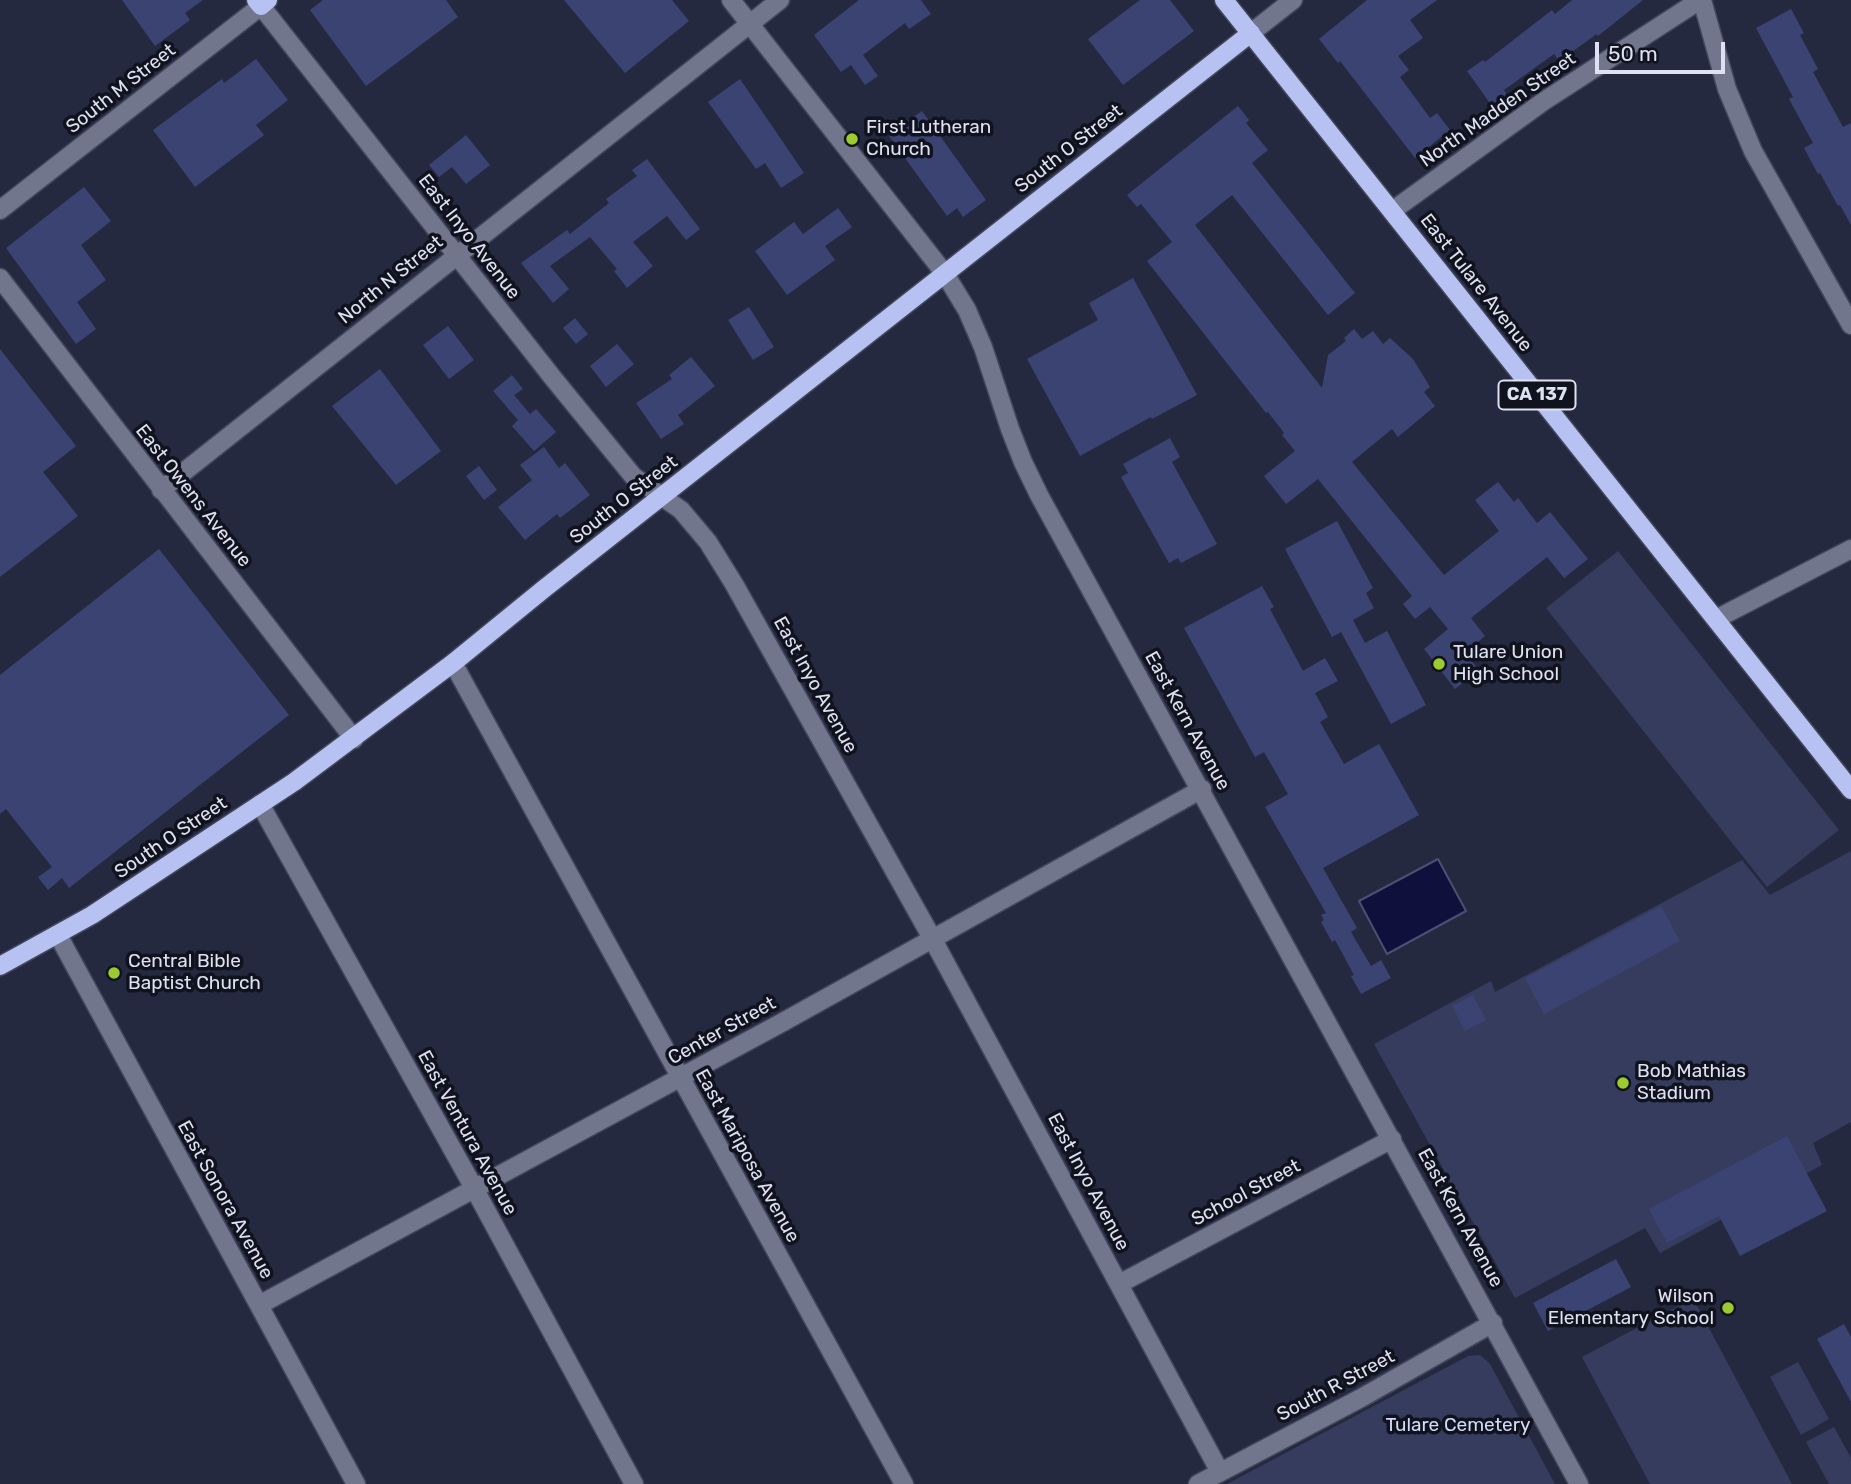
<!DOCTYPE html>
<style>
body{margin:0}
#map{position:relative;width:1851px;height:1484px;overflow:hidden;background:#252940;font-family:Rubik,sans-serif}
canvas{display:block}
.scale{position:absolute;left:1595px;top:42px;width:130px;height:32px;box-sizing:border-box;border:4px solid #dde1f1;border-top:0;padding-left:9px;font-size:21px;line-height:24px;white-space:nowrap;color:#dde1f1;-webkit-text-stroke:5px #10121d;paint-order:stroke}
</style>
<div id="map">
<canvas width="1851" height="1484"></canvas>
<div class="scale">50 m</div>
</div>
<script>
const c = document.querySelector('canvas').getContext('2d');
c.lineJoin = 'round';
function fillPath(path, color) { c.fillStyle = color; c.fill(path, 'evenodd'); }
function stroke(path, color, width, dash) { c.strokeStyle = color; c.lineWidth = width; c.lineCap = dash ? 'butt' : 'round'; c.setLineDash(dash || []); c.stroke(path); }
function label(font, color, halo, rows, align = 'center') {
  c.font = font + ' Rubik,sans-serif'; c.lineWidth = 7; c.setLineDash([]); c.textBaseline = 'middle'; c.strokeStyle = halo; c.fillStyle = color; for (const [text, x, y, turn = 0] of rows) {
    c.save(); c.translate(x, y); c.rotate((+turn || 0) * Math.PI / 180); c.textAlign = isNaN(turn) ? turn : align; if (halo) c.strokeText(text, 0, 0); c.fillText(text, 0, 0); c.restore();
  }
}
fillPath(new Path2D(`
 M1618,551L1839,830L1767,887L1546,608Z
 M1851,851V1122L1813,1143L1822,1165L1660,1253L1645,1228L1515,1298L1374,1044L1491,981L1495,992L1742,860L1770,895Z
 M1693,1298L1792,1484H1650L1582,1357Z
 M1480,1355L1490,1364L1555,1484H1227L1468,1356Z
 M1798,1362L1829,1419L1801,1435L1770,1377Z
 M1834,1427L1851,1458V1484H1829L1806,1442Z`), '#363c5d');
const water = new Path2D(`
 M1438,859L1466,911L1387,954L1359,901Z`);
fillPath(water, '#0f113c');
stroke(water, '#4d4f72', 2);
fillPath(new Path2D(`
 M122,0H203L185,13L190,20L155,46Z
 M323,0H446L458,17L366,86L310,10Z
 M564,0H672L689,21L625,73Z
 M859,0H921L931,14L909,29L905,23L863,55L878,76L865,85L851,65L841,72L814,35Z
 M1140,0H1170L1194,31L1123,85L1088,39Z
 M1367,0H1437L1410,20L1423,38L1398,56L1409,70L1400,77L1430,118L1437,113L1450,130L1415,158L1340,61L1338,63L1319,39Z
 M1572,0H1643L1598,36L1597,34L1559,61L1554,54L1504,90L1507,95L1492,106L1467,71L1483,60L1485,62L1552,10L1555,14Z
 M1791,9L1804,33L1800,35L1818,69L1813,72L1843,127L1851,123V225L1840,205L1838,206L1820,173L1818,174L1804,148L1813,143L1789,99L1793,97L1756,28Z
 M256,59L288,100L256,125L264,135L195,187L153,130L222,79L224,83Z
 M740,79L804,173L781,188L765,163L756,169L708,102Z
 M1238,106L1249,120L1246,123L1268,150L1252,163L1355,293L1328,315L1232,195L1195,225L1322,388L1328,355L1346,341L1344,338L1354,329L1362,339L1373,331L1383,344L1390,338L1413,359L1430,387L1424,392L1435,406L1398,437L1392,429L1352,462L1444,575L1499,531L1475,500L1498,482L1514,502L1518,498L1537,523L1550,512L1588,559L1564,578L1547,557L1471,618L1485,636L1465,653L1479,670L1455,689L1424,649L1448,629L1430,607L1415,619L1403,604L1412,596L1318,479L1286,504L1264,476L1295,451L1282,435L1284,433L1268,412L1266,413L1147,261L1172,242L1141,204L1137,207L1127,195Z
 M922,111L986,200L963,217L957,208L947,216L884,129L902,116L906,122Z
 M466,135L490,165L466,184L452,167L439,177L429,165Z
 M647,159L700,229L686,240L667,216L633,242L653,266L627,288L614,271L617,269L590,237L550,266L569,289L553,303L521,263L567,230L570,234L609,203L606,199L637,176L632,170Z
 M84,187L111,221L81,245L106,280L77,302L96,329L76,344L6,248Z
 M838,208L852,227L825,246L835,260L787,295L755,251L794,222L803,234Z
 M1133,278L1197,395L1152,419L1151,417L1080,456L1027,359L1098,320L1089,303Z
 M749,307L774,347L753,360L728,320Z
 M575,318L588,334L576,344L563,328Z
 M448,326L474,360L449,379L423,345Z
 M617,344L634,364L606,387L590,366Z
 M0,349L76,446L43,472L78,516L0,577Z
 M691,357L715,386L678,415L684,424L661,439L636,403L672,379L669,375Z
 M380,369L441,451L396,485L332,406Z
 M512,375L523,389L514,395L530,414L536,409L556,432L534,451L512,426L518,420L493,391Z
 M1170,438L1180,457L1172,462L1217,544L1181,563L1178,558L1169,563L1121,477L1128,473L1123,464Z
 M544,447L559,468L565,463L590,495L560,518L557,514L525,540L498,507L532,480L520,465Z
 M479,466L497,490L484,500L466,476Z
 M1337,521L1373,588L1366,593L1374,608L1353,620L1365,643L1387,631L1426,705L1391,724L1341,632L1332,637L1285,549Z
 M159,549L289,715L69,888L62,878L48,890L38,877L52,867L6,809L0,814V675Z
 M1262,586L1274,607L1270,609L1303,671L1325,658L1338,681L1315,693L1328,717L1320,722L1344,764L1379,744L1419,815L1323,868L1357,928L1351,932L1371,966L1381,960L1391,978L1361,994L1351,976L1354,975L1335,940L1332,942L1321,922L1324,920L1321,915L1326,913L1265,807L1288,794L1264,752L1255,757L1184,628Z
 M1661,906L1680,941L1544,1014L1525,978Z
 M1473,995L1486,1020L1465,1031L1452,1006Z
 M1787,1136L1827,1211L1740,1256L1719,1216L1667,1243L1649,1209Z
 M1616,1259L1631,1287L1548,1331L1533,1303Z
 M1844,1324L1851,1337V1402L1817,1339Z`), '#3b4372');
const minor = new Path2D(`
 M731,0L945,274L967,310L983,347L1010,429L1023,462L1039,495L1579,1484
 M1702,0L1727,89L1753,151L1851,325
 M1251,33L1293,0
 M0,210L261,6L553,378L633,476L681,510L708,542L734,584L932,938L1220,1472
 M1392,211L1544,101L1700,0
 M0,278L354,739
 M161,490L780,0
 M1716,619L1851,549
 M453,663L904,1484
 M260,804L474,1188L634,1484
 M58,935L356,1484
 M1119,1284L1392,1139
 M259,1305L783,1022L1202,789
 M1198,1484L1361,1398L1493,1323`);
const major = new Path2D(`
 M256,0L261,6L268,0
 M1224,0L1851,790
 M0,966L92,915L294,782L453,663L545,588L1251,33`);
stroke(minor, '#42465c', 21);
stroke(major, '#42465c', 21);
stroke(minor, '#71768d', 18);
stroke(major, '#b8c2f2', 18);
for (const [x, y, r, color] of [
 [852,139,7,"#9cca31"],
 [1439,664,7,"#9cca31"],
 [114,973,7,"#9cca31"],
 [1623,1083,7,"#9cca31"],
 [1728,1308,7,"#9cca31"]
]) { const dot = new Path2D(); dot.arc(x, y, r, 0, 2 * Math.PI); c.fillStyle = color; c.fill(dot); stroke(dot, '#10121d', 2.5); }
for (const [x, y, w] of [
 [1537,395,77]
]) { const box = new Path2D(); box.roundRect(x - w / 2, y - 14.5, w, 29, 5); c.fillStyle = '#10121d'; c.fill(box); stroke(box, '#dde1f1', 2); }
label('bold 18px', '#dde1f1', null, [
 ["CA 137",1537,395]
]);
label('19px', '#dde1f1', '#10121d', [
 ["South M Street",121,89,-38],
 ["North Madden Street",1498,110,-35],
 ["South O Street",1069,149,-38],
 ["East Inyo Avenue",469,237,52],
 ["North N Street",391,280,-39],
 ["East Tulare Avenue",1476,283,52],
 ["East Owens Avenue",193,496,52],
 ["South O Street",624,500,-38],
 ["East Inyo Avenue",815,685,61],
 ["East Kern Avenue",1187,721,61],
 ["South O Street",171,838,-34],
 ["Center Street",722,1031,-29],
 ["East Ventura Avenue",467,1133,61],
 ["East Mariposa Avenue",747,1156,61],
 ["East Inyo Avenue",1088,1182,62],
 ["School Street",1246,1193,-28],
 ["East Sonora Avenue",225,1200,61],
 ["East Kern Avenue",1460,1218,61],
 ["South R Street",1336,1386,-28]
]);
label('19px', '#dde1f1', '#10121d', [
 ["First Lutheran",866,128],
 ["Church",866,150],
 ["Tulare Union",1453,653],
 ["High School",1453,675],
 ["Central Bible",128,962],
 ["Baptist Church",128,984],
 ["Bob Mathias",1637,1072],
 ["Stadium",1637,1094],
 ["Wilson",1714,1297,"right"],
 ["Elementary School",1714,1319,"right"]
], 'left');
label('19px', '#d3dafa', '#10121d', [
 ["Tulare Cemetery",1458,1426]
]);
</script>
